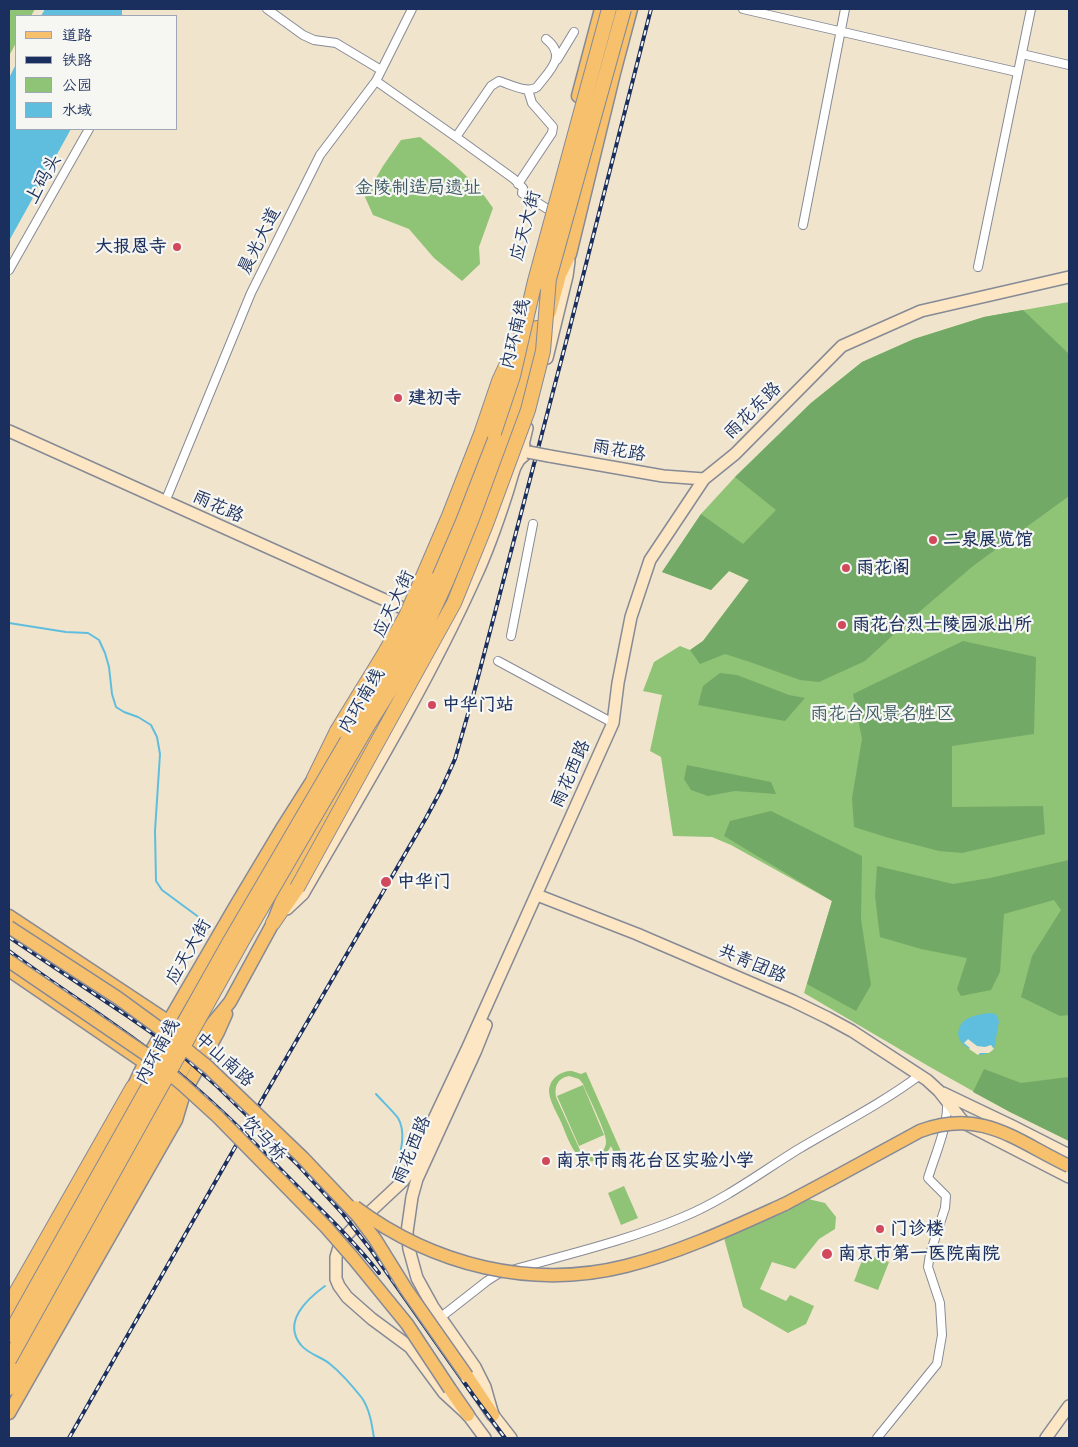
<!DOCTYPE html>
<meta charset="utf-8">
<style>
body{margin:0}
#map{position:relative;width:1078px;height:1447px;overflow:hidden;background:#f1e4cd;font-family:"Shantell Sans","LXGW WenKai TC",sans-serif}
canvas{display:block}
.frame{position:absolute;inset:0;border:10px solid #1b2f5e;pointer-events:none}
.legend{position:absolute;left:15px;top:15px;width:162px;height:115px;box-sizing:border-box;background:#f6f6f2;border:1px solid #9ea6b7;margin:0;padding:6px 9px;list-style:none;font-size:15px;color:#1b2f5e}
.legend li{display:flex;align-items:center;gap:10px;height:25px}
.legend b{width:25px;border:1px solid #9ea6b7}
</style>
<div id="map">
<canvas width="1078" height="1447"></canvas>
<div class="frame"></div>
<ul class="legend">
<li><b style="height:6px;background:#f7c06c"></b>道路</li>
<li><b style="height:6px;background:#1b2f5e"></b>铁路</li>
<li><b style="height:14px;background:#8fc375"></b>公园</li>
<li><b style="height:14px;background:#5fbedd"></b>水域</li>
</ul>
</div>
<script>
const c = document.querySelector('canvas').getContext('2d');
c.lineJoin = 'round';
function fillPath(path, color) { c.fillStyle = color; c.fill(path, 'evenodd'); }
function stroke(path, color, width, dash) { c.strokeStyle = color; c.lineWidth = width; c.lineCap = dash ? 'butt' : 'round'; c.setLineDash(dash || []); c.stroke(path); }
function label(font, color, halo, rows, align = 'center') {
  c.font = font + ' "Shantell Sans","LXGW WenKai TC",sans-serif'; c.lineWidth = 4.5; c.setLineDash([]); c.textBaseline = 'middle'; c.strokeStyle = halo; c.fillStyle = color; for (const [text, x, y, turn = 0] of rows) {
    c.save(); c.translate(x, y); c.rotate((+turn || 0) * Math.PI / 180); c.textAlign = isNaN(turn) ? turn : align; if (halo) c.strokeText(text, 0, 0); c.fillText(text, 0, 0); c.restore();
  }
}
fillPath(new Path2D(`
 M9,9H35L31,16H16V43L9,56Z
 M420,137C447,158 474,179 493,208L479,247L480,264L462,281L434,258L409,229L373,215L365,197L383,166L401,140Z
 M1069,302V1141L1010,1112L930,1067L804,993L832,901L731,845L712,837L673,836L661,757L650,751L662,695L643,691L654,662L680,646L690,650L703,641L749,580L729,571L711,590L662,572L701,514L735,477L811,403L862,362L914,339L984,317Z
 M572,1071L581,1074L586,1072L627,1165L621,1168L611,1146C607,1153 603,1159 594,1161C574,1164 567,1135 561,1122C557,1113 550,1102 549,1092C549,1079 560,1071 572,1071ZM569,1076L579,1079L583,1084C587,1094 607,1133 606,1142C606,1147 603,1152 598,1154C591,1157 585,1155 580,1150L556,1097C554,1086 558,1078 569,1076Z
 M583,1085L604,1135L579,1146L557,1096Z
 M624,1186L638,1218L621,1225L608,1193Z
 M804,1198L825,1203L836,1217L835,1229L819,1239L795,1269L772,1262L760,1289L786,1301L790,1295L814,1306L806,1324L788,1333L743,1307L724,1238Z
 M868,1255L889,1262L878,1290L854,1281C858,1273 860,1259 868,1255Z`), '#8fc375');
fillPath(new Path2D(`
 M1023,310L1069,354V496L973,566L905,624L865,661L819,682L800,680L750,662L725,654L700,664L690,650L703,641L749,580L729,571L711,590L662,572L701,514L743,544L776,510L735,477L811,403L862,362L914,339L984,317Z
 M963,641L1036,657L1034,734L952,746V807L1043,806L1045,834L962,853L939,851L889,838L854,827L852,798L862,739L853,694Z
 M720,673L737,675L789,695L805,698L785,721L698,705L703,686Z
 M687,765L771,782L776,794L735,791L708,796L691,790L684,779Z
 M771,811L862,856L861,919L871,985L856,1011L807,984L832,901L724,836L730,821Z
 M1069,860V1015L1060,1016L1021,997L1032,956L1061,910L1054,900L1004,914L1000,972L991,990L961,996L957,989L967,958L921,949L880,937L875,896L877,866L953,884L990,878Z
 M984,1069L1021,1083L1069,1077V1141L1010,1112L973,1092Z`), '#73a966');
fillPath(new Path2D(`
 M45,9H122V16H41Z
 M16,64V129H71L9,241V78Z
 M989,1013L996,1014L999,1021L994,1049L989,1053L980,1055C975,1051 967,1048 963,1044C959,1040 957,1035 959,1029C963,1016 978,1015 989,1013Z`), '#5fbedd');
fillPath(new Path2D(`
 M968,1039L977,1046L985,1047L991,1045L994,1049L989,1053H980L978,1055L969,1049L970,1048L964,1043Z`), '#f1e4cd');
stroke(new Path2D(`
 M9,623L66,632L88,633L99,640L105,653L109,667L112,694L116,707L124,712L138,717L151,725L157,737L160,754L155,831L156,881L162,890L208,924
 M376,1094C383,1102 392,1110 398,1118C407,1133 400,1154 396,1170
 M325,1286C307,1299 282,1322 301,1345C308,1354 322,1357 330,1364C340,1372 354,1388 362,1398C370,1410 372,1425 374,1438`), '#5fbedd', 2);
const street = new Path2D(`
 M267,9L303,35L314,40L336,43L381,70
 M743,9L1017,72
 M1022,54L1069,65
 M557,60L574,32
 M376,81L456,137L514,179L523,188L522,193L549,210
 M456,137L491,86L499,81C510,84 527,94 537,87C549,71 568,56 546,39
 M518,184L552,133L553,127L532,103L528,90
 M803,225L845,9
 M978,267L1031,9
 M9,270L89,129
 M165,502L251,293L320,155L376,81L412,9
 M511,636L533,524
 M498,661L613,723
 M441,1317L487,1281L498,1274C560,1256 624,1242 683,1217C724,1200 760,1173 797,1150C839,1125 881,1104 920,1075
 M877,1438L937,1364L942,1335L940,1303L928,1267L930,1254L945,1208L946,1196L928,1178C935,1155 949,1124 947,1100`);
const secondary = new Path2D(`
 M547,358L567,276L569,261
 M9,431L416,614
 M549,456L663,476L704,479
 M537,895L637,934L793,1001L828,1018L852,1031L927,1080L939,1091L961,1119L966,1124L1069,1177
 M287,909L303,894C363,790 426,687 475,578C488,550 498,521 507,493C510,484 512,475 515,467L519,460L528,452L523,445L527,428
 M486,1025L476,1050L417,1179L412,1197L407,1232L409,1249L417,1278L433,1307L475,1367L485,1387L493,1415L511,1438
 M943,1093L1010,1125L1069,1155
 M485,1438L468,1415L444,1393L410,1347L372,1319L347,1297L339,1286L336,1279V1257L339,1247L343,1239L357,1224L403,1181L408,1174L468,1047L613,723L618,683L631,617L650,560L704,479L735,454L842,346L921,311L1069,277
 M1046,1438L1069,1406`);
const primary = new Path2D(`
 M578,96L601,9
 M550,312L560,275L570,254L614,73L631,9
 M9,916L169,1022
 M9,970L151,1067
 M129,1096L145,1062L235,907L281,830L319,770
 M785,1204L830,1180
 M40,1264L97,1164
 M9,1319L23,1294
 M9,1374L202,1036L230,1002L273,923L288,884L400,687
 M467,1376L493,1415
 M450,1389L468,1415
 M9,1413L176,1120L184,1093L218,1032L226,1014`);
const highway = new Path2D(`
 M435,580L494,433
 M447,580C471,525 495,470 514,413C524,386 530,356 537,328
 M314,778L337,731
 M273,923L297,888
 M9,1305L133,1087
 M9,1388L184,1093`);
stroke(street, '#868a96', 10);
stroke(secondary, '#868a96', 14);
stroke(primary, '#868a96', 15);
stroke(highway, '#868a96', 16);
stroke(street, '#fff', 8);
stroke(secondary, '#fce6c4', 11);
stroke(primary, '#f7c06c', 12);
stroke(highway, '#f7c06c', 14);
const rail = new Path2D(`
 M9,937L129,1017L175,1049L218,1087L297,1164L343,1214L371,1250L473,1395L505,1438
 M9,951C58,987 109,1019 157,1056C206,1093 250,1138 293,1182C323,1212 353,1240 379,1273
 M69,1438L266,1093L426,818L441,790L455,759L472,700L570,327L651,9`);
stroke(rail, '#1b2f5e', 4);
stroke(rail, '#f6f6f2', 2, [5.5]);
const secondaryBridge = new Path2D(`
 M528,452L549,456`);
const primaryBridge = new Path2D(`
 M9,927L118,998L170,1036L208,1067L302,1157L357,1215L375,1239L406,1289L467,1376
 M9,961L144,1053L183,1085L218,1117L326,1227L354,1259L407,1324L450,1389
 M830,1180L920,1131C983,1108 1016,1141 1069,1166
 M355,1207C433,1265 531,1290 626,1266C681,1252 734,1227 785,1204`);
const highwayBridge = new Path2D(`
 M547,286L624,9
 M494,433L513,376L535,281L609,9
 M337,731L383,656L406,616L449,516L481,434L499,381L512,353L523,333
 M297,888L454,603L486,524L528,410L543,351L549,278
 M9,1335L229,943L402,647L435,580
 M9,1360L242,941L368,725L400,674L426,626L447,580`);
stroke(secondaryBridge, '#868a96', 14, []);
stroke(primaryBridge, '#868a96', 15, []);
stroke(highwayBridge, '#868a96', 16, []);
stroke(secondaryBridge, '#fce6c4', 11);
stroke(primaryBridge, '#f7c06c', 12);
stroke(highwayBridge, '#f7c06c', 14);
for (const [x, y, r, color] of [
 [177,247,5,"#d1495b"],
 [398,398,5,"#d1495b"],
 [933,540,5,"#d1495b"],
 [846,568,5,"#d1495b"],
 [842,625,5,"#d1495b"],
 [432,705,5,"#d1495b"],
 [386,882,6,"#d1495b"],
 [546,1161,5,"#d1495b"],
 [880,1229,5,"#d1495b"],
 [827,1254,6,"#d1495b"]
]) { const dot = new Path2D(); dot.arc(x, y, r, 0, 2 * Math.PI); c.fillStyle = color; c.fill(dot); stroke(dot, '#f6f6f2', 2); }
label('18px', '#1b2f5e', '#f6f6f2', [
 ["上码头",44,179,-61],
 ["应天大街",526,226,-75],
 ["晨光大道",260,241,-63],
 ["内环南线",516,334,-76],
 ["雨花东路",753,411,-45],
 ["雨花路",619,451,10],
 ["雨花路",218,507,24],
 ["应天大街",394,604,-64],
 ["内环南线",362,701,-59],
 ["雨花西路",571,774,-66],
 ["应天大街",189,952,-60],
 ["共青团路",752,964,23],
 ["内环南线",158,1052,-61],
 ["中山南路",224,1060,42],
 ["饮马桥",264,1139,46],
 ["雨花西路",412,1150,-67]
]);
label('18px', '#3e5b65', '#f6f6f2', [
 ["金陵制造局遗址",418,188],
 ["雨花台风景名胜区",882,714]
]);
label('bold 18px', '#1b2f5e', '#f6f6f2', [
 ["大报恩寺",167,247,"right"],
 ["建初寺",408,398],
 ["二泉展览馆",943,540],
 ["雨花阁",856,568],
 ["雨花台烈士陵园派出所",852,625],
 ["中华门站",442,705],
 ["中华门",397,882],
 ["南京市雨花台区实验小学",556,1161],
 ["门诊楼",890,1229],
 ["南京市第一医院南院",838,1254]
], 'left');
</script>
